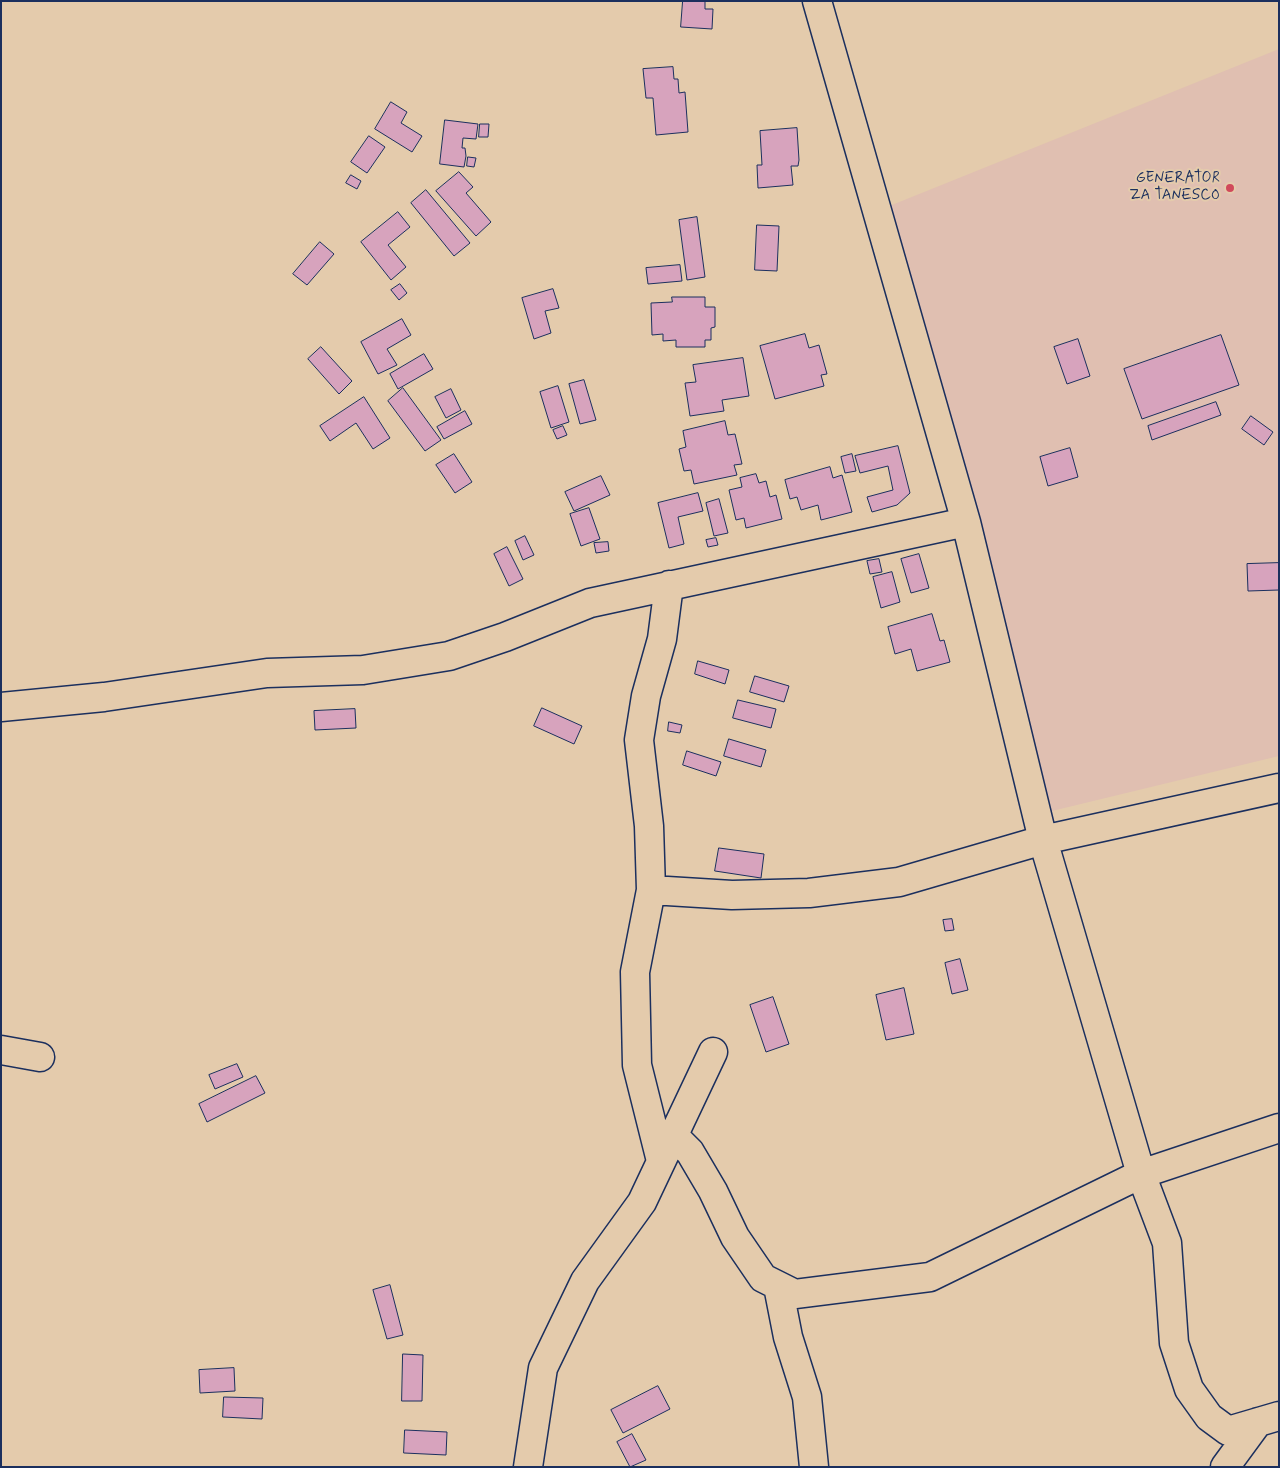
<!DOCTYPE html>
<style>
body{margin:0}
#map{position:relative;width:1280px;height:1468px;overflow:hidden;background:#e4cbac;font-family:Mynerve,sans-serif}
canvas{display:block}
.frame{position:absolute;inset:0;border:2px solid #1b2f5e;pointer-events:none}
</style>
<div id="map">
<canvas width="1280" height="1468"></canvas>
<div class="frame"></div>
</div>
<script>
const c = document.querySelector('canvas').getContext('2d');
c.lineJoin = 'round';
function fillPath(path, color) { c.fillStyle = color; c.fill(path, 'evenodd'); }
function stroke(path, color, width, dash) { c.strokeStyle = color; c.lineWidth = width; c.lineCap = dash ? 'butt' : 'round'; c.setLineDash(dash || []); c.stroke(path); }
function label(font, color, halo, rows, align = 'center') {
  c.font = font + ' Mynerve,sans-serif'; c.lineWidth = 4; c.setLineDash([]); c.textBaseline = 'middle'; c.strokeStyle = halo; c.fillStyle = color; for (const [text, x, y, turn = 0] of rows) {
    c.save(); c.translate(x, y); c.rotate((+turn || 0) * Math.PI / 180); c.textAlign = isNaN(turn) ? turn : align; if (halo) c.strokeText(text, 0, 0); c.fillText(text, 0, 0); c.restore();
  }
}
fillPath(new Path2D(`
 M1279,49V756L1052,811L877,211Z`), '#e0bfb1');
const building = new Path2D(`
 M683,1H705V9H713L712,29L681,27Z
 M673,67L674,79H678L679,93L685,92L688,132L656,135L653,98H646L643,69Z
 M391,102L407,112L401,123L422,136L412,152L375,129Z
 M445,120L478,124L476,139L463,138L462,148H465L466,156L464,167L440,164Z
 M480,124H489L488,137H479Z
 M797,128L799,160L798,166H791L793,185L758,188L757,165H762L760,131Z
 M369,136L385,147L367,173L351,162Z
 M468,157L476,158L474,167L467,166Z
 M459,172L473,187L466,193L491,222L476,236L436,191Z
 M351,175L361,181L357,189L346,183Z
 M426,190L470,243L454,256L411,203Z
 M398,212L410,227L388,245L406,267L391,280L361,242Z
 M697,217L705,277L687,280L679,220Z
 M757,225L779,226L777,271L755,270Z
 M320,242L334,254L307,285L293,274Z
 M680,265L682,281L648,284L646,268Z
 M400,284L407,293L399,300L391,290Z
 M553,289L559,308L545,311L551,333L534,339L522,298Z
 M672,297H705V307H715V327L711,328V340H705V347H676V340L663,341V334L652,335L651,303L672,302Z
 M402,319L411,335L387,349L397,365L378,374L361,342Z
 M805,334L809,348L819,345L827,374L821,375L824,386L775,399L760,346Z
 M1221,335L1239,385L1142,419L1124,369Z
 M1078,339L1090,376L1067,384L1054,347Z
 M321,347L352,381L339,394L308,359Z
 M424,354L433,369L398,389L390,374Z
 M743,358L749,396L722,400L724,411L690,416L685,383L696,382L693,365Z
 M584,380L596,420L580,424L569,384Z
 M558,386L569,422L551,428L540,392Z
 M403,388L441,440L425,451L388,401Z
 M451,389L461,410L446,418L435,397Z
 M364,397L390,438L373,449L356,423L330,441L320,426Z
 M1216,402L1221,415L1152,440L1148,426Z
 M465,411L472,424L444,439L437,427Z
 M1251,416L1273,432L1264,445L1242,429Z
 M725,421L728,435L735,434L742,464L734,465L737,475L694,484L691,470L684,471L679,449L686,447L683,431Z
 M563,426L567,435L557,439L553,430Z
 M898,446L910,493L897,505L872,512L867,497L893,490L888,466L860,473L855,456Z
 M1070,448L1078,477L1048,486L1040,457Z
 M454,454L472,482L455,493L436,465Z
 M852,454L856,471L845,473L841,457Z
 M830,467L833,478L842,475L852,512L821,520L818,505L801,510L797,497L790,499L785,480Z
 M756,474L759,483L766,481L770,497L776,495L782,519L746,528L744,518L736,520L729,490L742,487L740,478Z
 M601,476L610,495L574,511L565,492Z
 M698,493L703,511L678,517L684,544L669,548L658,503Z
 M719,499L728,533L714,536L706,503Z
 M589,508L600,539L581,546L570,514Z
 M525,536L534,555L523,560L515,541Z
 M716,538L718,545L708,547L706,540Z
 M608,542L609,551L596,553L594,543Z
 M507,547L523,579L509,586L494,554Z
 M919,554L929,588L911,593L901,559Z
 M879,559L882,572L870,574L867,561Z
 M1279,563V590L1248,591L1247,564Z
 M892,572L900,602L881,608L873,577Z
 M932,614L940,641L944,640L950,662L917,671L911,649L895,654L888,627Z
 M698,661L729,670L725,684L695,674Z
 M755,676L789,686L784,702L750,692Z
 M738,700L776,709L771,728L733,718Z
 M542,708L582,726L574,744L534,726Z
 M355,709L356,728L315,730L314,711Z
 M669,722L682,725L680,733L668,731Z
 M729,739L766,750L761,767L724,756Z
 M687,751L721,762L716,776L683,765Z
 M719,848L764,854L761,878L715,871Z
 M952,919L954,930L945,931L943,920Z
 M960,959L968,990L952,994L945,963Z
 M904,988L914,1034L886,1040L876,995Z
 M773,997L789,1044L766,1052L750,1005Z
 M237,1064L243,1077L215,1089L209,1075Z
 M256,1076L265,1093L207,1122L199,1104Z
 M390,1285L403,1335L387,1339L373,1290Z
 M403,1354L423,1355L422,1401H402Z
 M234,1368L235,1391L200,1393L199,1370Z
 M658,1386L670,1409L623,1433L611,1410Z
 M224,1397L263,1398L262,1419L223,1417Z
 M405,1430L447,1432L446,1455L404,1453Z
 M632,1434L646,1460L630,1467L617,1442Z`);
fillPath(building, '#d7a3bd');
stroke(building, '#1b2f5e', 1);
const minor = new Path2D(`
 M817,1L966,522L1043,840L1279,788
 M1,707L104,697L267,673L363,670L449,656L505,637L590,603L966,522
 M651,890L732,895L809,893L899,882L1043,840L1141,1174L1167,1243L1174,1343L1189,1389L1209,1417L1228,1431L1279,1416
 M1,1050L40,1057
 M673,1135L690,1152L713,1191L735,1237L763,1278L795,1294L930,1277L1141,1174L1279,1128
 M661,1161L637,1065L635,972L651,890L649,826L639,740L646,696L662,639L669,585
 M778,1286L788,1337L807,1397L814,1467
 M528,1467L543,1368L585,1281L642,1202L713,1052
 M1225,1467L1258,1422`);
stroke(minor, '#1b2f5e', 31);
stroke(minor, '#e4cbac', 28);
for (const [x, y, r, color] of [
 [1230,188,5,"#d1495b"]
]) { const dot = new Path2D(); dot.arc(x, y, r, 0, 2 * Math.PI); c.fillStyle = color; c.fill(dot); stroke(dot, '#e4cbac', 2); }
label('15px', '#1b2f5e', '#e4cbac', [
 ["GENERATOR",1220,179],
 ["ZA TANESCO",1220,196]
], 'right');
</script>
